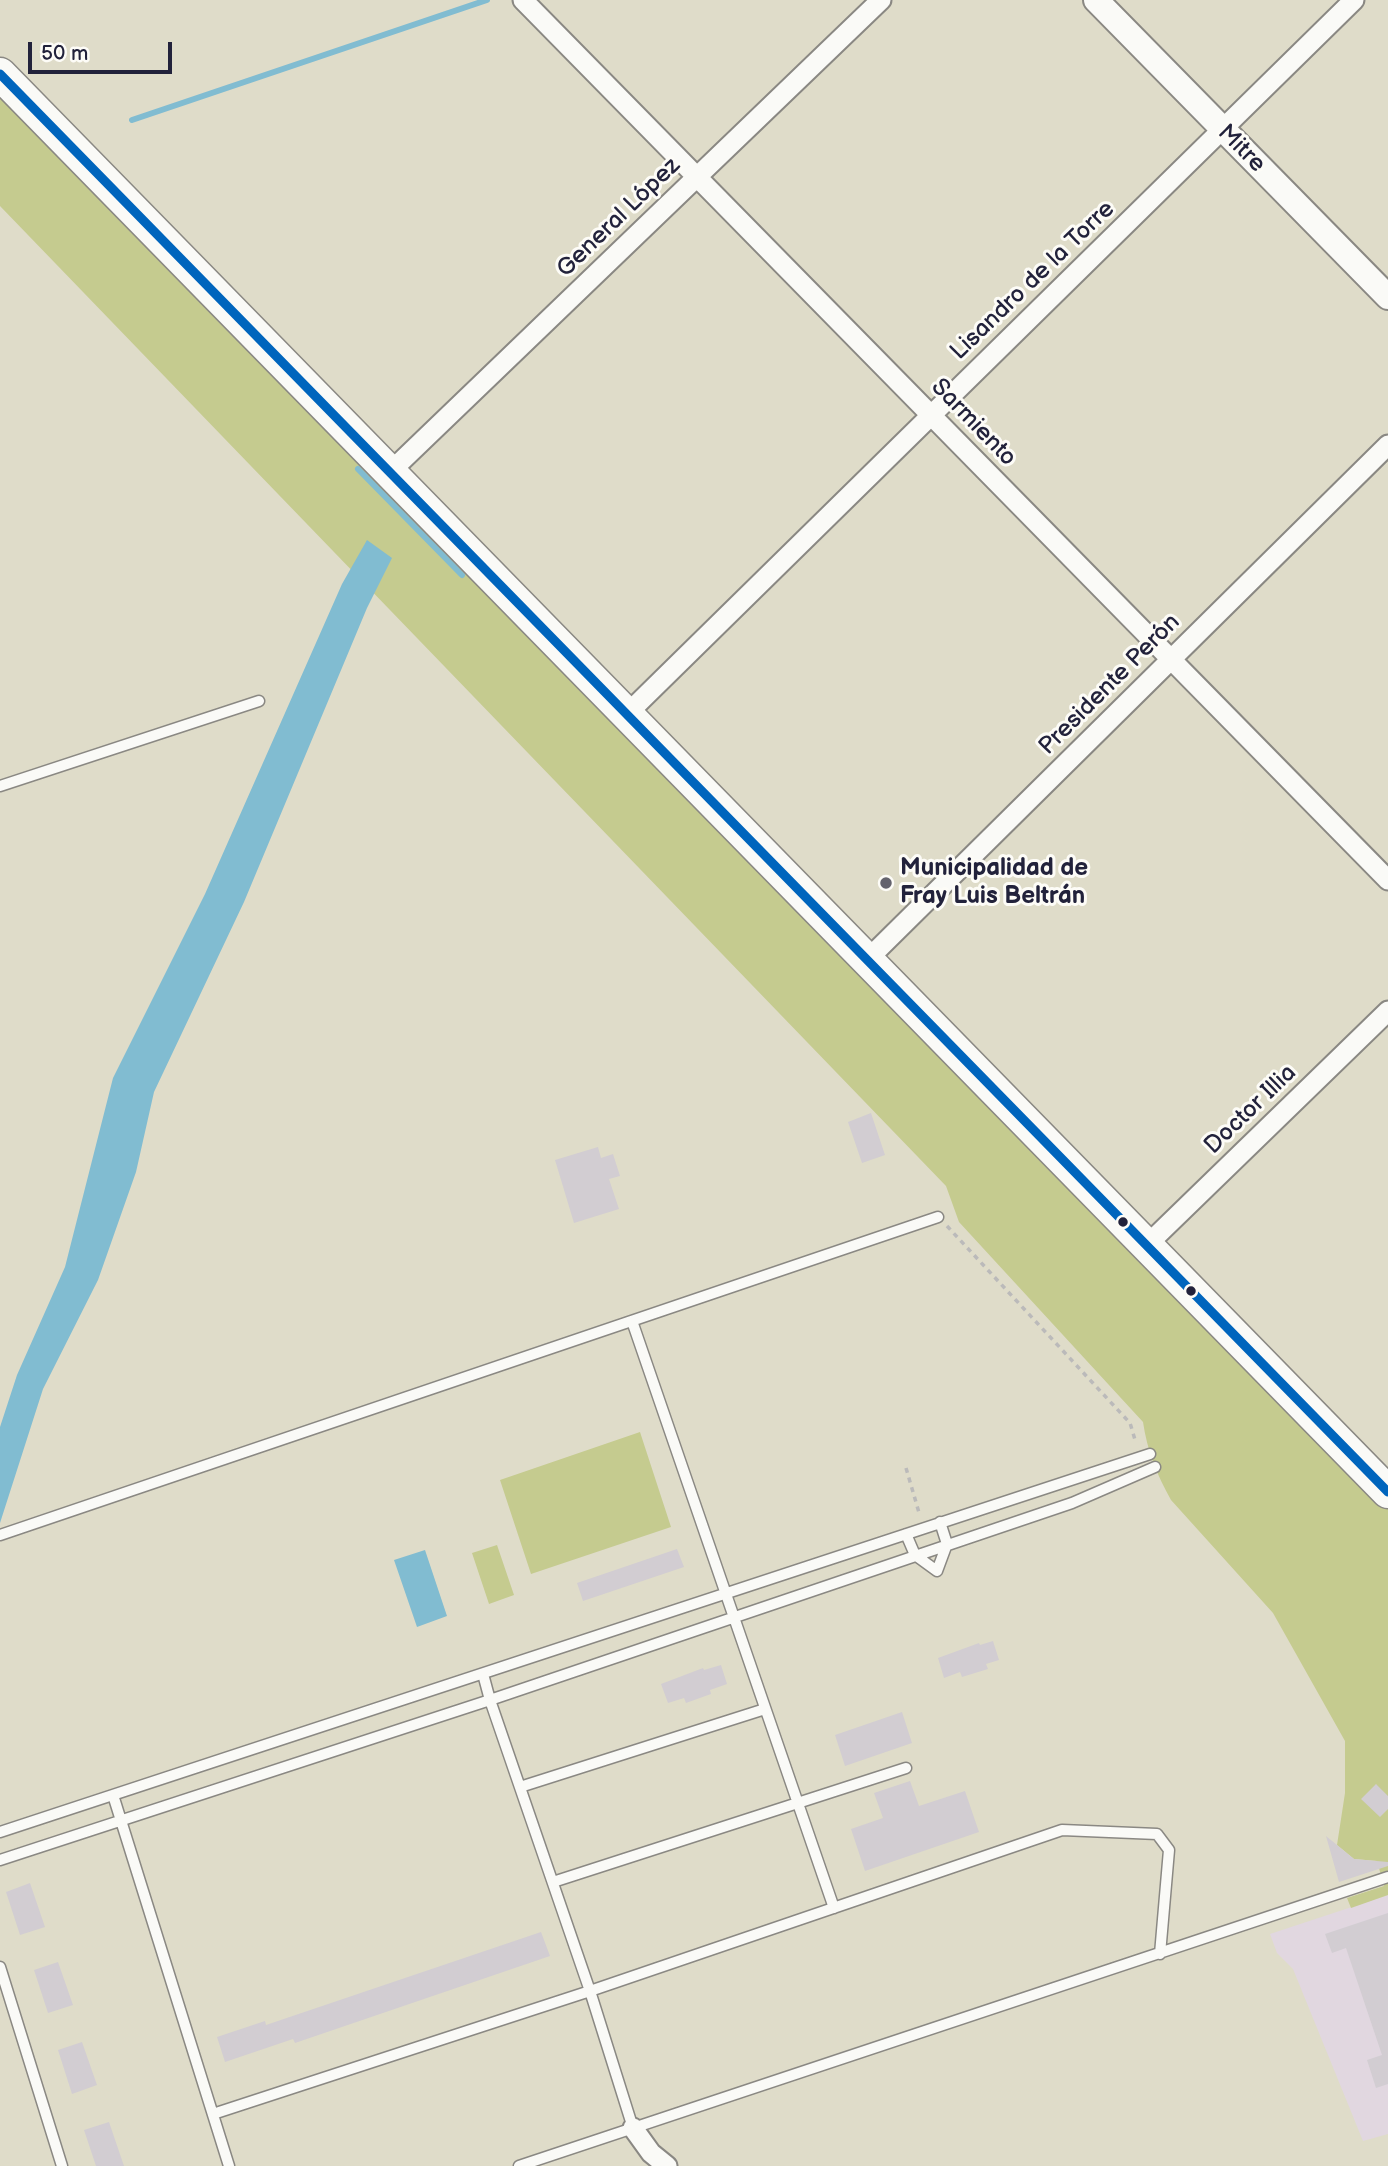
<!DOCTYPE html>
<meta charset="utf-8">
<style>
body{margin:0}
#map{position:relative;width:1388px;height:2166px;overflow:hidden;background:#dfdcc9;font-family:"Balsamiq Sans",sans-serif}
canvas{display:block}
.scale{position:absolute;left:28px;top:42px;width:144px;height:32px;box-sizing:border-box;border:4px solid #22223b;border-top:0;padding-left:9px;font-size:21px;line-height:24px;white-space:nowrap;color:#22223b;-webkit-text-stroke:5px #fdfcf7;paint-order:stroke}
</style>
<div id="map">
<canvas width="1388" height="2166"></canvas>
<div class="scale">50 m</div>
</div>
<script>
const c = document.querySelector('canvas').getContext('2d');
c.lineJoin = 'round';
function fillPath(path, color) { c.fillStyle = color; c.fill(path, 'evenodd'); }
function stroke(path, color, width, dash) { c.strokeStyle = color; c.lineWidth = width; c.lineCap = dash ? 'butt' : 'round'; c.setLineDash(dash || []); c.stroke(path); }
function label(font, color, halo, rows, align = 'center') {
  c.font = font + ' "Balsamiq Sans",sans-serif'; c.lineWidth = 6; c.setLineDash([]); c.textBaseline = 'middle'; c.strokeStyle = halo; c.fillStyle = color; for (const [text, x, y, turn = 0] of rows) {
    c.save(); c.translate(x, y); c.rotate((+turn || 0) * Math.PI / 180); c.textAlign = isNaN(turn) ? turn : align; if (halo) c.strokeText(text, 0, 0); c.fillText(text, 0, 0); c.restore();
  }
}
fillPath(new Path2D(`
 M1388,1895V2134L1363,2141L1293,1969L1277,1953L1270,1934Z`), '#e1d7e0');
fillPath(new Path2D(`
 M0,74L1388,1492V1895L1351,1908L1347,1898L1384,1886L1377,1861L1354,1859L1337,1845L1345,1793V1741L1273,1613L1171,1500C1157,1475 1147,1450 1143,1422L959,1222L946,1186L0,206Z
 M640,1432L671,1527L531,1574L500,1480Z
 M497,1545L514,1595L489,1604L472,1553Z`), '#c5cb8f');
fillPath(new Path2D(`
 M367,540L392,558L367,608L244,902L154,1092L136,1172L98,1280L43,1389L0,1523V1427L17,1375L65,1267L113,1078L205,894L342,584Z
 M425,1550L447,1616L417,1627L394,1560Z`), '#81bcd1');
stroke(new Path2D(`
 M132,120L487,0
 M358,469L462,575`), '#81bcd1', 6);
fillPath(new Path2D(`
 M871,1113L885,1155L862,1163L848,1122Z
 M598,1147L601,1158L613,1154L620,1176L609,1179L619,1209L574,1223L555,1160Z
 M677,1549L684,1567L583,1601L577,1583Z
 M993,1641L999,1660L986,1664L988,1669L962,1677L960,1672L944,1678L938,1658L979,1643L980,1645Z
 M721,1665L727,1684L710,1690L711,1694L686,1703L684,1698L668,1703L661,1684L703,1668L704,1670Z
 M902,1712L912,1743L845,1766L835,1735Z
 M910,1781L919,1806L965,1791L979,1832L865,1871L851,1829L883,1818L874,1793Z
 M1376,1784L1388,1796V1809L1380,1817L1361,1799Z
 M1326,1836L1354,1859L1388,1862V1866L1339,1882Z
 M30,1883L45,1927L20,1935L6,1892Z
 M1388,1913V2084L1376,2088L1367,2060L1382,2055L1346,1948L1332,1953L1325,1934Z
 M541,1932L550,1956L295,2043L293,2039L225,2062L217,2037L265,2021L266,2025Z
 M58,1962L73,2005L48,2013L34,1970Z
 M82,2042L97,2085L72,2094L58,2050Z
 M109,2122L124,2166H96L84,2130Z`), '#d2cdd2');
const service = new Path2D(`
 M0,786L259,701
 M632,1321L834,1908
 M906,1534L915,1555L937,1571L947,1544L940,1522
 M0,1535L938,1217
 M483,1674L490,1700L590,1991L633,2128
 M520,1787L765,1709
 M113,1795L229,2166
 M0,1832L1150,1454
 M0,1860L490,1700L1072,1503L1155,1467
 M553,1882L906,1768
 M0,1967L62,2166
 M213,2114L590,1991L1062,1830L1157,1834L1169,1850L1160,1954
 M519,2166L1388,1877`);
const minor = new Path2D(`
 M523,0L1388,880
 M390,472L881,0
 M626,715L1354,0
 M867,960L1388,445
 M1148,1244L1388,1011
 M633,2128L651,2153L667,2166`);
const tertiary = new Path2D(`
 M1096,0L1388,297`);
const primary = new Path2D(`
 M0,74L1388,1492`);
stroke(service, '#8a8883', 13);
stroke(minor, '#8a8883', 23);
stroke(tertiary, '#8a8883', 28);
stroke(primary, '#8a8883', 35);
stroke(new Path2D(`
 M947,1226L1130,1423L1136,1443
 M906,1468L920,1516`), '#bbbaba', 3.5, [5, 5]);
stroke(service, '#fafaf7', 10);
stroke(minor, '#fafaf7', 19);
stroke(tertiary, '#fafaf7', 24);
stroke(primary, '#fafaf7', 32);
stroke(new Path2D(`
 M0,74L1388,1492`), '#0065bd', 9);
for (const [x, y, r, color] of [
 [886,883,7,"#64636d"],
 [1123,1222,6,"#22223b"],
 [1191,1291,6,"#22223b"]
]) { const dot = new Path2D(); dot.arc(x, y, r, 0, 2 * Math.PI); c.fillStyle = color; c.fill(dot); stroke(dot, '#fdfcf7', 2.5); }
label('24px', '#22223b', '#fdfcf7', [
 ["Mitre",1241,149,45],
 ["General López",619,218,-44],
 ["Lisandro de la Torre",1033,281,-44],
 ["Sarmiento",973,423,46],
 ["Presidente Perón",1110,685,-45],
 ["Doctor Illia",1251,1110,-44]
]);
label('bold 24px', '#22223b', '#fdfcf7', [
 ["Municipalidad de",900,869],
 ["Fray Luis Beltrán",900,897]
], 'left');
</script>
